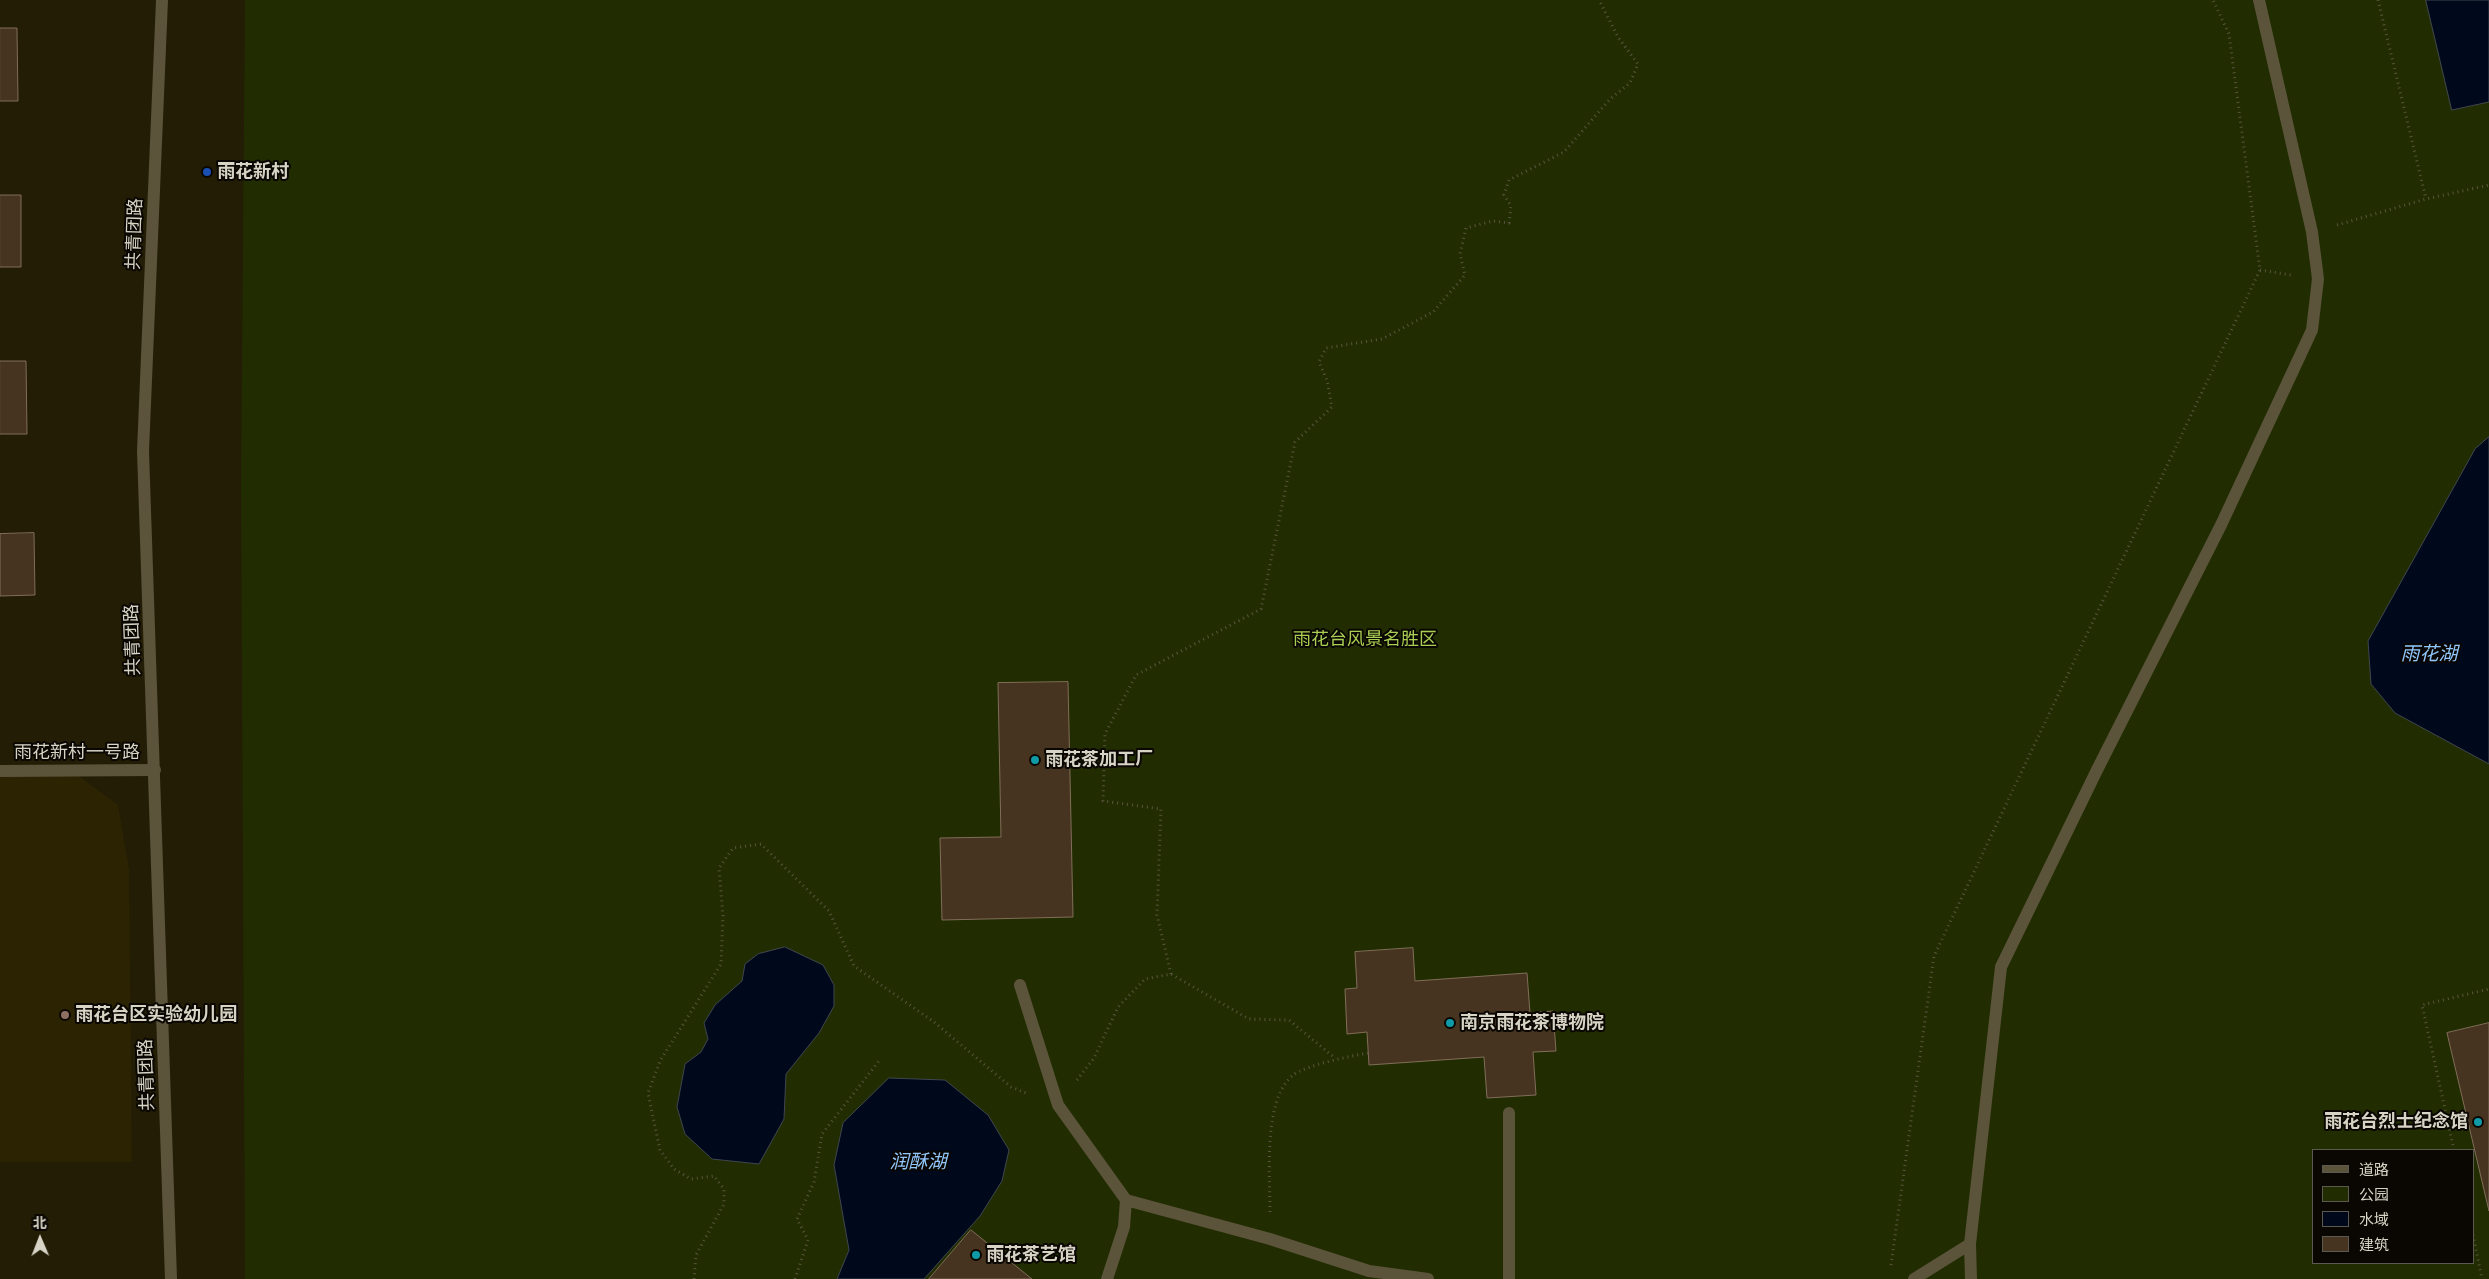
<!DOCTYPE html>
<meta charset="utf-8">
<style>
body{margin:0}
#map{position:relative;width:2489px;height:1279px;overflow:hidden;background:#231d05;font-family:"Fira Sans","Noto Sans SC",sans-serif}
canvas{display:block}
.legend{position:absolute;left:2312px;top:1149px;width:162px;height:115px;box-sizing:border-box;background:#0a0702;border:1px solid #5c5950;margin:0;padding:6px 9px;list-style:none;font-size:15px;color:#d7d3c5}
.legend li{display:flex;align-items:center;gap:10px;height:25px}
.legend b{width:25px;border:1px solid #5c5950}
.north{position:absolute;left:15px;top:1214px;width:50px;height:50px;-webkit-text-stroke:4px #0a0702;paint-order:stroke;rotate:359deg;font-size:14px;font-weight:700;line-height:20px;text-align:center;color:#d7d3c5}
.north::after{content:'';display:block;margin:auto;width:18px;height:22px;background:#d7d3c5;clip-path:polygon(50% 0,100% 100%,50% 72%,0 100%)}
</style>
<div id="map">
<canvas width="2489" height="1279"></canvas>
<ul class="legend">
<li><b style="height:6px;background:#5b543b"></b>道路</li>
<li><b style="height:14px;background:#212d00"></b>公园</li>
<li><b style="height:14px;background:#00091c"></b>水域</li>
<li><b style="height:14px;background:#463421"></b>建筑</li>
</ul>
<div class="north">北</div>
</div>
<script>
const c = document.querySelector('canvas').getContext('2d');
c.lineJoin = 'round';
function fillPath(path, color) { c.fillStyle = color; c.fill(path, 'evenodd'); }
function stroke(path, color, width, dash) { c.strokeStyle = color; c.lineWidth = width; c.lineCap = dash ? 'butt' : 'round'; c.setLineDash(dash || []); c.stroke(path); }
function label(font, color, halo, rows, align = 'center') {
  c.font = font + ' "Fira Sans","Noto Sans SC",sans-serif'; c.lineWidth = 4; c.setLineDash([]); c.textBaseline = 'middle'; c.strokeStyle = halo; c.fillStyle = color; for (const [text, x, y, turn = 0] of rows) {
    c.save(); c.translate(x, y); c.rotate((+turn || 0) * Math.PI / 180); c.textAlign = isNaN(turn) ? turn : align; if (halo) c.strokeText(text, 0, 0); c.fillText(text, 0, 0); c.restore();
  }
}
fillPath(new Path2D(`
 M71,770L118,805L129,869L132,1162H0V771Z`), '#2c2303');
fillPath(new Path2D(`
 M245,0H2489V1279H245L241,485ZM2313,1150H2473V1263H2313Z`), '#212d00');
const water = new Path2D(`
 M2426,0H2489V102L2452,110Z
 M2489,437V764L2395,713L2371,684L2368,641L2475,449Z
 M785,947L823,965L834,985V1006L819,1033L786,1074L784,1119L759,1164L712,1159L685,1134L677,1107L685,1064L701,1052L708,1039L704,1023L715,1005L742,981L745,964L758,954Z
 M889,1078L945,1080L988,1115L1009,1150L1002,1181L980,1216L924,1279H837L849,1250L834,1165L843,1123Z`);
fillPath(water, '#00091c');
stroke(water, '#40464f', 1);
const building = new Path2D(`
 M0,28H17L18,101H0Z
 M0,195H21V267H0Z
 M0,361H26L27,434H0Z
 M34,533L35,595L0,596V534Z
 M1068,682L1073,917L942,920L940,838L1001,837L998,683Z
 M1413,948L1415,981L1527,973L1530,1013L1553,1011L1556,1051L1533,1052L1536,1095L1487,1098L1484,1057L1369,1065L1367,1032L1347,1034L1345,989L1357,988L1355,952Z
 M2489,1023V1211L2447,1033Z
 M971,1230L1032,1279H929Z`);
fillPath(building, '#463421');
stroke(building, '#816d59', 1);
stroke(new Path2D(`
 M2378,0L2426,199
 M2337,225L2426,199L2489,185
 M2260,270L2291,275
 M1171,974L1157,915L1161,809L1103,801L1105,734L1136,675L1261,609L1295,442L1332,407L1327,380L1319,362L1326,348L1382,339L1433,312L1465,275L1460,254L1466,228L1493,221L1509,223L1511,206L1504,195L1509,180L1564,152L1610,99L1630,83L1638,64L1618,37L1599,0
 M1077,1080L1094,1058L1118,1007L1145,979L1171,974L1249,1019L1289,1020L1335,1058
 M2454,1150L2422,1005L2489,989
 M1270,1212C1270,1176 1263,1101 1292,1076C1305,1065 1351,1056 1368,1053
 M2473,1235L2482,1279
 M1891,1265L1934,956L2260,270L2229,34L2213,0
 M694,1279L696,1255L724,1204V1189L714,1176L691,1179L674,1169L660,1150L648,1093L660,1061L721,964L723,916L719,868L733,848L761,844L829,911L854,966L934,1022L1011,1087L1026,1093
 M795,1279L808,1240L797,1219L814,1182L822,1134L879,1061`), '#59543f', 3, [1, 4]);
stroke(new Path2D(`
 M1020,985L1058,1105L1126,1200L1124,1227L1107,1279
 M1126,1200L1270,1239L1369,1271L1428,1279
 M1509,1279V1113
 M1914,1279L1970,1244
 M1971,1279L1970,1244L2001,967L2097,770L2221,525L2312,330L2318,279L2312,232L2259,0`), '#5b543b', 12);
stroke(new Path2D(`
 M0,771L155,770`), '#5b543b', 12);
stroke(new Path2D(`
 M162,0L143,451L171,1279`), '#5b543b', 12);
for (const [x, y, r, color] of [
 [207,172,5,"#1a4fb4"],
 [1035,760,5,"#0f9aa8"],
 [65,1015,5,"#8d6e63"],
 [1450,1023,5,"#0f9aa8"],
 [2478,1122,5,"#0f9aa8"],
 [976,1255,5,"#0f9aa8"]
]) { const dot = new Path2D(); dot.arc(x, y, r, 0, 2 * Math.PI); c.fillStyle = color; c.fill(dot); stroke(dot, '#0a0702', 2); }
label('bold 18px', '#d7d3c5', '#0a0702', [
 ["雨花新村",217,172],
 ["雨花茶加工厂",1045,760],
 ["雨花台区实验幼儿园",75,1015],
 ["南京雨花茶博物院",1460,1023],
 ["雨花台烈士纪念馆",2468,1122,"right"],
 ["雨花茶艺馆",986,1255]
], 'left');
label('18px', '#d7d3c5', '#0a0702', [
 ["共青团路",135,234,-88],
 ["共青团路",133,640,-92],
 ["雨花新村一号路",77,753],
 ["共青团路",147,1075,-92]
]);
label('18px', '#a9ce52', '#0a0702', [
 ["雨花台风景名胜区",1365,640]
]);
label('italic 19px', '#90c6fb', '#0a0702', [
 ["雨花湖",2429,655],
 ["润酥湖",918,1163]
]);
</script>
